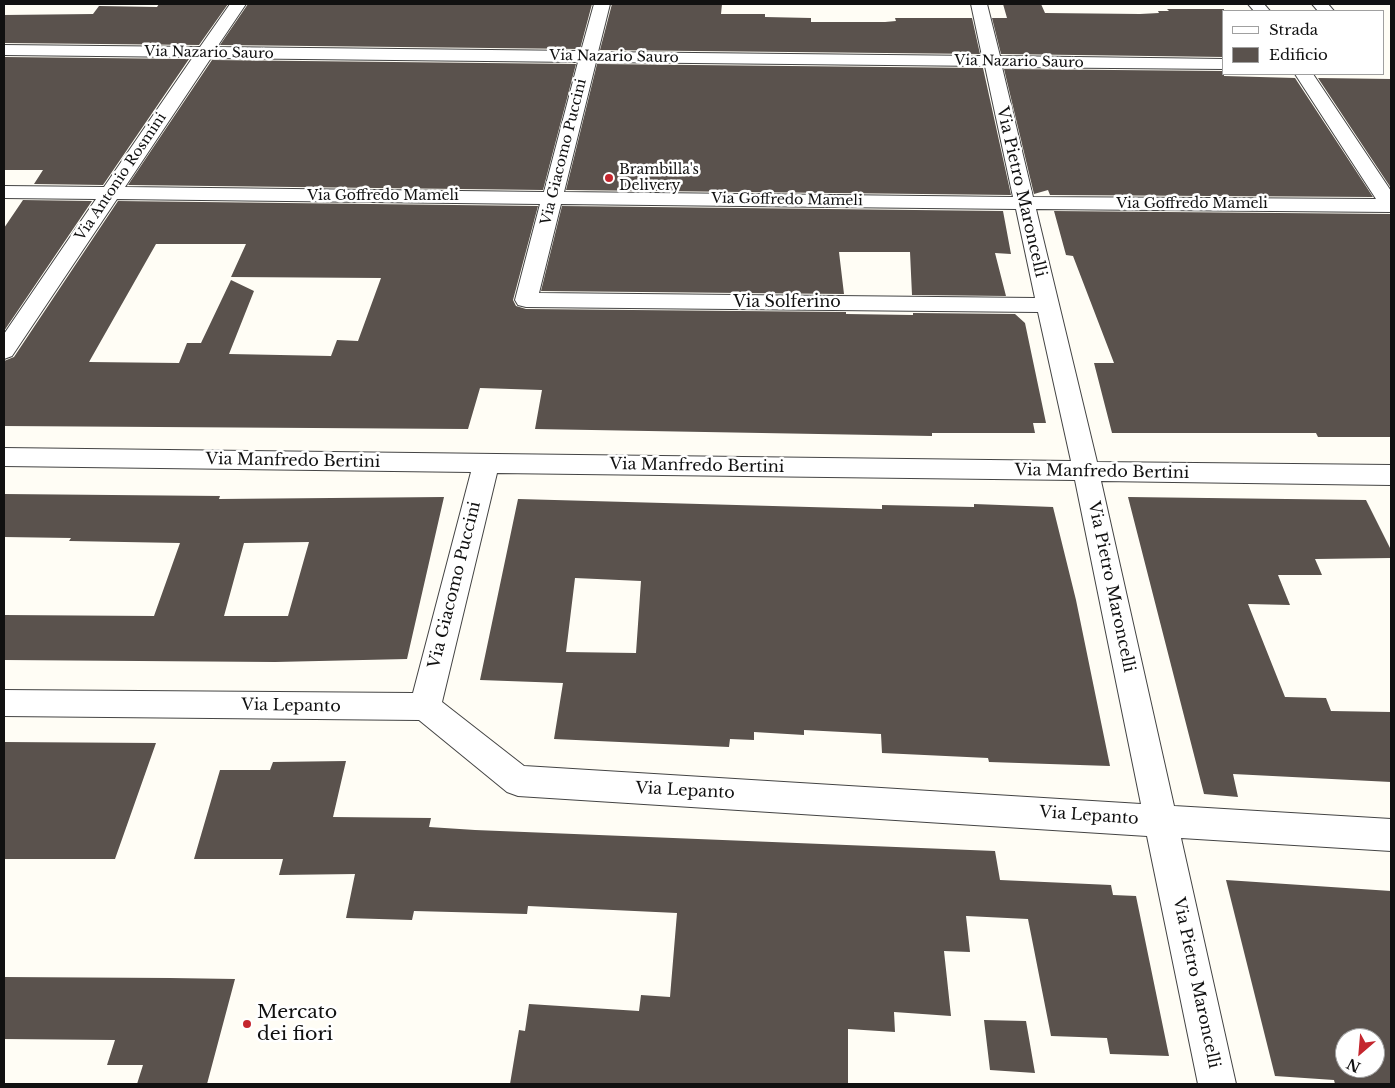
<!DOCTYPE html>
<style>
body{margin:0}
#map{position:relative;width:1395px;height:1088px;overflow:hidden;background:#fffdf5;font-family:"Libre Baskerville",serif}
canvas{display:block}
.frame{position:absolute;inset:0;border:5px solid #111;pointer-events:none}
.legend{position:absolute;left:1222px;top:10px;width:162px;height:65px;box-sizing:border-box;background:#fff;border:1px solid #a0a0a0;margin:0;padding:6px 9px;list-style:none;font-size:15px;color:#111}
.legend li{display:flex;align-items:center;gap:10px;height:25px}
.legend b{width:25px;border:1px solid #a0a0a0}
.north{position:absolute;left:1335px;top:1028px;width:50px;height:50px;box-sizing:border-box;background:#fff;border:1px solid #a0a0a0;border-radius:50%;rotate:207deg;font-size:14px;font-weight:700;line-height:20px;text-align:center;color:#111}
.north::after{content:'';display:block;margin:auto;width:18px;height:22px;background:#c4262e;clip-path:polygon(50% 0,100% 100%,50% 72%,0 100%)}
</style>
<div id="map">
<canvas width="1395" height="1088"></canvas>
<div class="frame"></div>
<ul class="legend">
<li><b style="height:6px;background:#fff"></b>Strada</li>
<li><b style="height:14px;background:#5a524d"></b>Edificio</li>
</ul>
<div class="north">N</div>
</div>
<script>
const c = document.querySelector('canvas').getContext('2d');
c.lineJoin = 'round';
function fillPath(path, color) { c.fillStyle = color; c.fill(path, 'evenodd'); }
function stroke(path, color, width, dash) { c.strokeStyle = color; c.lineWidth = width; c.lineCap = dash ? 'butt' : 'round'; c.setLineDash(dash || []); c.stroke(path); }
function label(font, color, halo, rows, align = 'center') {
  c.font = font + ' "Libre Baskerville",serif'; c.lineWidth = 5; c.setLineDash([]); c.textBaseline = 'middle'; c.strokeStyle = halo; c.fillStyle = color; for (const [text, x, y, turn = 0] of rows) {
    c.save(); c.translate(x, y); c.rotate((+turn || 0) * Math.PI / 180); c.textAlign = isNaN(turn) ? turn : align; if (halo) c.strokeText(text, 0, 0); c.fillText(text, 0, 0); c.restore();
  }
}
fillPath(new Path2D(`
 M159,4H228L199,45L4,43V15L93,14L99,6L157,7Z
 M248,4H592L580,49L220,45Z
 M612,4H722L721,14H765V17L811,18V22H885L896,21L895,18H972L980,54L600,50Z
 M1003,4H1041L1045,13L1140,14L1159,13L1158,11H1169L1167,9H1224V57L1001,54L992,18H1007Z
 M4,57L189,59L103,185L34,184L43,170H4Z
 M212,60L576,64L543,190L128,185Z
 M597,64L983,68L1011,195L566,190Z
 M1004,69L1224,71V76L1295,78L1373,197L1050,195L1048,190L1034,194Z
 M1318,78L1391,79V188Z
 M23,200L92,201L4,331V228Z
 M118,201L538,206L513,300L516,306L526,309L846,312V314L913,315V313L1015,314L1025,323L1046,423H1033L1035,433H932V436L535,429L542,390L480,388L468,429L4,426V361L14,357ZM156,244H246L231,277L381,278L358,341L337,340L331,356L229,354L254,291L231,280L201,343H187L179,363L89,362Z
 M562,206L1003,211L1011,254L995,253L1006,296L912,295L910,252H839L844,294L541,291Z
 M1054,211L1391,214V437H1318L1316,433H1112L1094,363H1114L1073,256L1066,255Z
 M4,494L220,496L219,499L444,497L407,659L275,662L4,660V615L154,616L180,543L69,541L71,538L4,537ZM309,542L288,616H224L244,543Z
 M1128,497L1366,500L1391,550V558L1315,559L1322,575H1278L1290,605L1248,604L1285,697L1326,698L1331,711L1391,712V782L1233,774L1238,797L1204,794Z
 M518,499L882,509V505L974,507V504L1053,507L1076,600L1110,766L989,762L988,758L882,753L881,734L804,730V735L754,732V740L730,739L729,747L554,739L563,683L480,680ZM575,578L641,581L636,653L566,652Z
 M4,742L156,743L115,859H4Z
 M346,761L333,817L431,818L429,827L475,830L995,851L1000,880L1111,885L1113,895L1136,896L1169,1056L1110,1054L1107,1038L1051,1036L1028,919L966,916L970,952L944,951L951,1016L894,1012L895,1032L848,1029V1084H510L519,1030L525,1031L529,1004L639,1011L641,995L670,997L677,913L528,906L527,914L414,911L412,920L346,918L355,874L279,875L283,859H194L220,770H270L273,762Z
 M1226,880L1391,891V1084H1335L1334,1080L1275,1076ZM1345,1038H1375V1068H1345Z
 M4,977L170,978L235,979L207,1084H137L143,1065H107L115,1040L4,1039Z
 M984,1020L1026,1021L1035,1073L990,1070Z`), '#5a524d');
const street = new Path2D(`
 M230,4H246L217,47L581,51L594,4H610L598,52L982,56L971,4H987L1000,56L1224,59V69L1002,67L1033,197L1376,199L1295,74H1313L1391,191V212L1036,209L1097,462L1391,465V485L1101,481L1174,806L1391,819V851L1181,838L1236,1084H1198L1147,836L518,796L507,792L419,720L4,716V690L413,693L471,472L4,466V448L1071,461L1038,312L526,307L518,305L515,300L540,204L117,199L12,356L4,359V334L96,199L4,198V186L104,187L193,57L4,55V45L200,47ZM211,58L578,62L544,192L125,187ZM596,62L985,66L1013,197L564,192ZM561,204L1016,209L1035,298L539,293ZM497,473L1075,480L1141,804L524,766L442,702Z
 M1248,4H1264L1270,11H1254Z
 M1312,4H1328L1334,11H1318Z`);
stroke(street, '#444', 2);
fillPath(street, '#fff');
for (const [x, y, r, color] of [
 [609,178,5,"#c4262e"],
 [247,1024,5,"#c4262e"]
]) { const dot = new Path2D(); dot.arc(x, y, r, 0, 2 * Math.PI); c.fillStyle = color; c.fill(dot); stroke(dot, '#fff', 2); }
label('14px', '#111', '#fff', [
 ["Via Nazario Sauro",209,53,1],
 ["Via Nazario Sauro",614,57,1],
 ["Via Nazario Sauro",1019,62,1],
 ["Via Giacomo Puccini",564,152,-76],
 ["Via Antonio Rosmini",121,177,-56],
 ["Via Goffredo Mameli",383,196],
 ["Via Goffredo Mameli",787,200,1],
 ["Via Goffredo Mameli",1192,204]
]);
label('14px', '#111', '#fff', [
 ["Brambilla's",619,170],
 ["Delivery",619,186]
], 'left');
label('16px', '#111', '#fff', [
 ["Via Pietro Maroncelli",1021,192,77],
 ["Via Solferino",787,302],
 ["Via Manfredo Bertini",293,461,1],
 ["Via Manfredo Bertini",697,466,1],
 ["Via Manfredo Bertini",1102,472,1],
 ["Via Giacomo Puccini",455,585,-76],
 ["Via Pietro Maroncelli",1111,587,78],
 ["Via Lepanto",291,706,1],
 ["Via Lepanto",685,791,3],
 ["Via Lepanto",1089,816,4],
 ["Via Pietro Maroncelli",1196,983,78]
]);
label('19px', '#111', '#fff', [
 ["Mercato",257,1013],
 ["dei fiori",257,1035]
], 'left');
</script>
